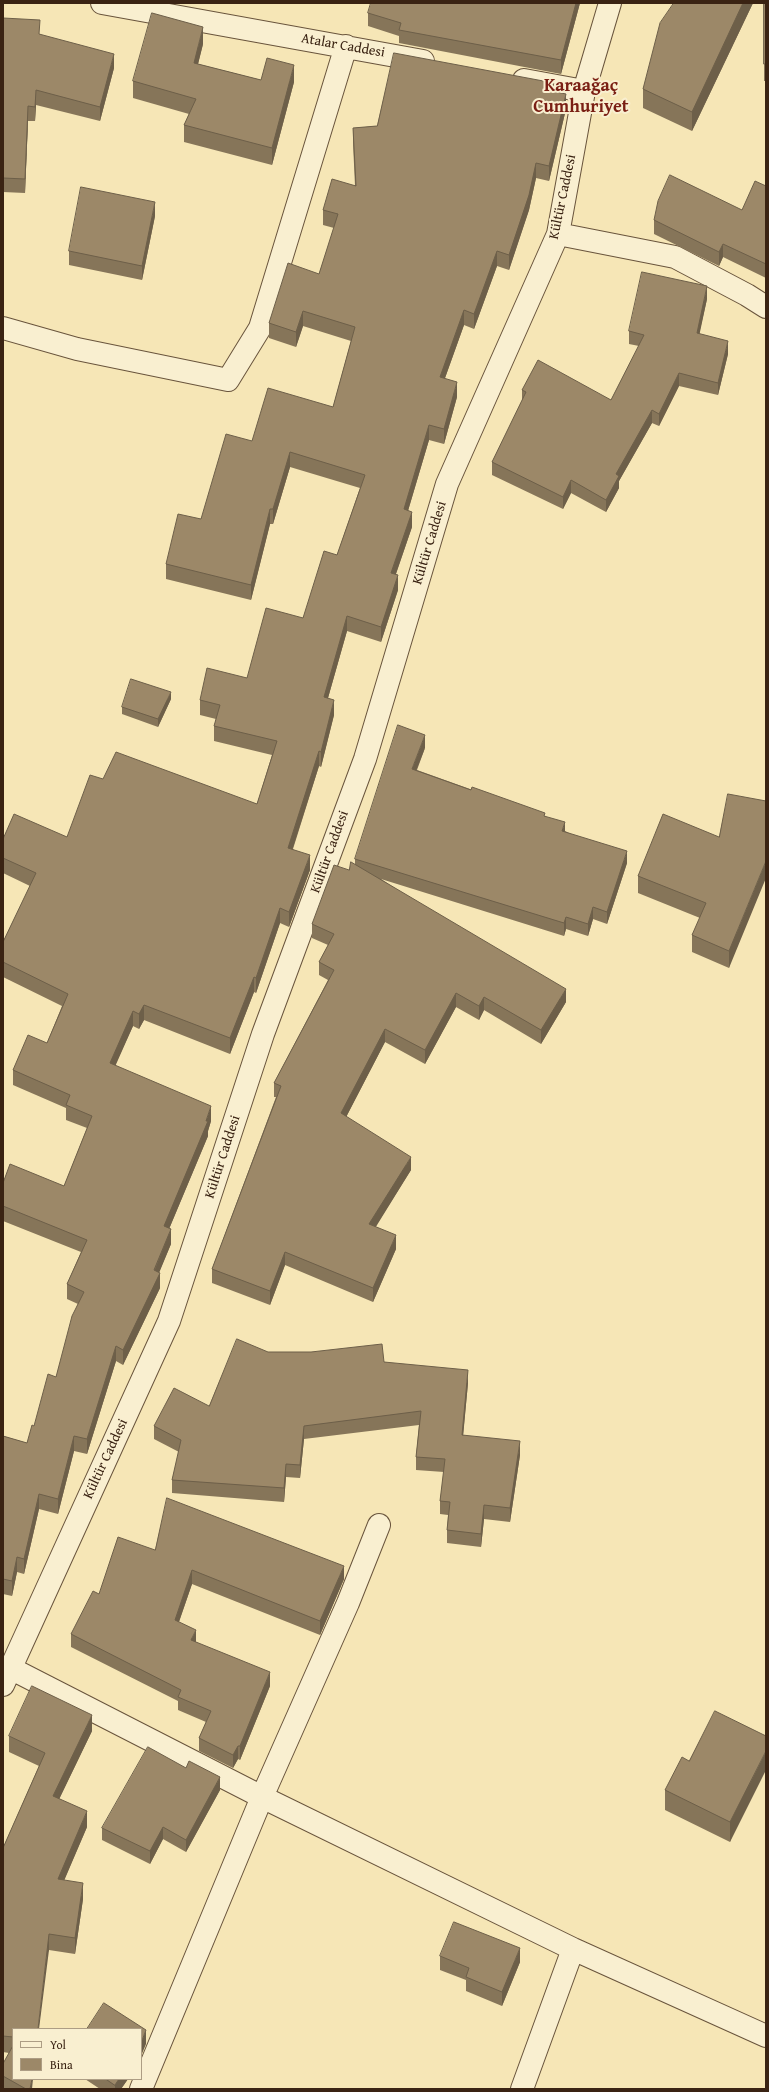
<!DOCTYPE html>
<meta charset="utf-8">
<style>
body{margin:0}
#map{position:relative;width:769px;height:2092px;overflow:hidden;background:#f6e6b6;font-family:"Gentium Book Plus",serif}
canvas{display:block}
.frame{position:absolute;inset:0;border:4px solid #3a2313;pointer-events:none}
.legend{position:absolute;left:12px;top:2028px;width:130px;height:52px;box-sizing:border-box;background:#f9efd0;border:1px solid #ad9d84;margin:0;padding:5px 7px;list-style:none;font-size:12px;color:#3a2313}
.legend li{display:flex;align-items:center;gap:8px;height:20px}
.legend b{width:20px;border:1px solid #ad9d84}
</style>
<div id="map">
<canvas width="769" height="2092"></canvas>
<div class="frame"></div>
<ul class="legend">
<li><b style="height:5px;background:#f9efd0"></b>Yol</li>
<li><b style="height:11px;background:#9c8868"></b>Bina</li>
</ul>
</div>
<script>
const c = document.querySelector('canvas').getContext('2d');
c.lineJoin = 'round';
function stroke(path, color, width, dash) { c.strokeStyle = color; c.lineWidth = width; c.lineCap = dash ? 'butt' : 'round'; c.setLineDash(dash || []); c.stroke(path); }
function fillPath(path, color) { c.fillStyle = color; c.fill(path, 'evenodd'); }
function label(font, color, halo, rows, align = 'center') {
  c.font = font + ' "Gentium Book Plus",serif'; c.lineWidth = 4; c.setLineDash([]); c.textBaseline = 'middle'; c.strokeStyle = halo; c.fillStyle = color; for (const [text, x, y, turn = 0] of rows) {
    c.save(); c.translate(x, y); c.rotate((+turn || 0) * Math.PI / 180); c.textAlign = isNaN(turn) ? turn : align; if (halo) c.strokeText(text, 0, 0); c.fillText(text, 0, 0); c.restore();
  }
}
const minor = new Path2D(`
 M102,3L423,61
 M524,80L584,91
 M558,234L675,257L747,295L766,307
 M3,328L77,349L228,380L260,328L346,46
 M10,1668L262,1797L573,1949L766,2036
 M3,1685L169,1321L263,1034L365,759L447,484L558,234L584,91L610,3
 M141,2089L262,1797L348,1603L379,1525
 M522,2089L573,1949`);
stroke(minor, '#69543c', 24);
stroke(minor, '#f9efd0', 22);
fillPath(new Path2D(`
 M580,3L561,74L399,43V36L368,26V13Z
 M674,3H753L692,131L643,108V89Z
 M764,3H766V81H764Z
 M3,18L114,68L100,121L36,105L35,121H28L25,193L3,192Z
 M203,44L198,64L261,80L294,82L272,165L184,142V125L189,114L133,98V81Z
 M554,91L566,109L549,181L536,178L529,210L509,270L497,266L474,329L464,325L445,378L457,397L444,444L429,440L408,511L412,527L396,574L398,590L381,642L347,631L328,698L334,715L321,767L319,766L293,849L310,870L289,927L280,923L256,993L254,992L230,1054L144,1020L139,1029L133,1026L115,1065L211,1121L208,1131V1136L169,1229L171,1244L159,1272L160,1288L123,1365L116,1361L87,1454L74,1451L58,1514L39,1509L24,1574L17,1572L12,1596L3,1594V1436L27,1443L56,1377L78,1304L67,1299V1284L81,1252L3,1221V1183L64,1186L87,1128L66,1120V1108L13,1085V1070L47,1043L62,1006L3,977V942L30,886L3,873V839L67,837L103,779L257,804L272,755L214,741V726L216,719L200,715V700L247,678L303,618L337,555L360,488L290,467L273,524H270L251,600L166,579V564L201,519L252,441L333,407L351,341L303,326L296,347L269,338V323L319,274L334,228L323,225V210L355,186L353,143V128L377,126Z
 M766,186V278L723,257L719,266L654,234V220L742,210Z
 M155,216L142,280L69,265V251Z
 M707,299L699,334L728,354L718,395L679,386L659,426L652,423L619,481V488L606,512L571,493L563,509L492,475V462L522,401V390L611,400L639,346L629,344V331Z
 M171,699L158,727L122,714V707Z
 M425,748L417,770L545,816L565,831L627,863L607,924L593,919L588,936L566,929L564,936L381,879L566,1002L541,1044L484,1010L479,1020L456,1007L425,1064L385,1042L346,1117L411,1170L375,1227L396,1249L373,1302L285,1265L270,1305L212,1283V1269L276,1097H274V1083L328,980L319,975V962L328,945L312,938V924L349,870L355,864V859Z
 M766,801L729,968L692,952V935L700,918L638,893V876L719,837Z
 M268,1352L384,1362L468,1383L463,1435L520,1455L510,1522L484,1519L481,1547L447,1543V1530L448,1515L440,1514V1501L444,1472L416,1470V1457L419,1425L304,1439L300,1478L286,1477L284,1502L172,1493V1480L179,1452L154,1439V1426L209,1406Z
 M155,1550L344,1579L320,1635L192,1584L179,1622L196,1642L270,1686L240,1760L238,1759L233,1768L199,1751V1738L206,1722L178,1710V1701L71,1647V1634L99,1594Z
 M92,1731L59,1799L87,1827L64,1880L83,1899L75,1954L49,1950L13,2029V2079L32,2089H3V2064L9,2053L3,2052V1848L39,1766L9,1752V1736Z
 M766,1736L730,1842L665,1810V1790L689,1761Z
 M186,1768L220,1790L186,1852L163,1839L150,1864L102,1840V1828Z
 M440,1956L520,1962L502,2006L466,1991V1980L440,1970Z
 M85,2079H128L121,2089H100Z`), '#867559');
fillPath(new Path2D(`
 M576,3H580L561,74V60Z
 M743,3H753L692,131V112Z
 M203,27V44L194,80V63Z
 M114,54V68L100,121V107Z
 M294,65V82L272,165V148Z
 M554,83V98L552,91Z
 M36,90V105L35,121V107Z
 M566,94V109L549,181V166Z
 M28,106V121L25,193V179Z
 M536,163V178L529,210L509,270V255Z
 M155,202V216L142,280V266Z
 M723,244V257L719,266V252Z
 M497,251V266L474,329V314Z
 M707,286V299L697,346V333Z
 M464,310V325L440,392V377Z
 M303,311V326L296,347V332Z
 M728,341V354L718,395V383Z
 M679,373V386L659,426V414Z
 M457,382V397L444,444V429Z
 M652,410V423L619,481V488L606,512V500L616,474Z
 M429,425V440L404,524V509Z
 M290,452V467L273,524V509Z
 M571,480V493L563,509V497Z
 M270,509V524L251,600V585Z
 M412,512V527L391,588V573Z
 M398,575V590L381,642V627Z
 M347,616V631L324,712V697Z
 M171,692V699L158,727V719Z
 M334,700V715L321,767V752Z
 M425,735V748L412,781V769Z
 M319,751V766L288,863V848Z
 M565,822V835L562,831Z
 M627,851V863L607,924V912Z
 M310,855V870L289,927V912Z
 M766,861V878L729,968V951Z
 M593,907V919L588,936V924Z
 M280,908V923L256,993V978Z
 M566,917V929L564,936V923Z
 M254,977V992L230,1054V1038Z
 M566,989V1002L541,1044V1030Z
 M456,993V1007L425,1064V1050Z
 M484,997V1010L479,1020V1006Z
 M144,1005V1020L139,1029V1014Z
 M133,1011V1026L110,1078V1063Z
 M385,1029V1042L341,1127V1113Z
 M211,1106V1121L208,1131V1136L164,1241V1226L206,1121Z
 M411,1157V1170L369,1238V1224Z
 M171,1229V1244L157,1278L160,1273V1288L123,1365V1350Z
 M396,1235V1249L373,1302V1288Z
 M285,1252V1265L270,1305V1291Z
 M116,1346V1361L87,1454V1439Z
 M468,1370V1383L462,1448V1435Z
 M304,1426V1439L300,1478V1465Z
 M74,1436V1451L58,1514V1499Z
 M520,1441V1455L510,1522V1508Z
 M286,1464V1477L284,1502V1488Z
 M39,1494V1509L24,1574V1559Z
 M484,1505V1519L481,1547V1534Z
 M17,1557V1572L12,1596V1581Z
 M344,1566V1579L320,1635V1621Z
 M192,1570V1584L175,1633V1620Z
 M196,1630V1644L191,1640Z
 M270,1672V1686L240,1760V1746Z
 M92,1715V1731L53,1812V1796Z
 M238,1746V1759L233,1768V1755Z
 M766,1751V1770L730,1842V1822Z
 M220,1777V1790L186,1852V1840Z
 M87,1811V1827L58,1895V1879Z
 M163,1827V1839L150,1864V1851Z
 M83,1883V1899L75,1954V1938Z
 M49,1934V1950L39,2029H38Z
 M520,1948V1962L502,2006V1992Z
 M146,2030V2044L141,2056V2043Z
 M32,2079H33L32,2089H30Z
 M119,2079H128L121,2089H115V2085Z`), '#6d5f49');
const building = new Path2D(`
 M371,3H576L561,60L399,30L401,23L368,13Z
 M674,3H743L692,112L643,89L660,23Z
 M764,3H766V64H764Z
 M152,13L203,27L194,63L261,80L267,58L294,65L272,148L184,125L196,99L133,81Z
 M3,18L40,20L39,34L114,54L100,107L36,90L35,107L28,106L25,179L3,178Z
 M394,53L554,83L552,91L566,94L549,166L536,163L529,195L509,255L497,251L474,314L464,310L440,377L457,382L444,429L429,425L404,509L412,512L391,573L398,575L381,627L347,616L324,697L334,700L321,752L319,751L288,848L310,855L289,912L280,908L256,978L254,977L230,1038L144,1005L139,1014L133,1011L110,1063L211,1106L206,1121H208L164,1226L171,1229L154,1270L160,1273L123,1350L116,1346L87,1439L74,1436L58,1499L39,1494L24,1559L17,1557L12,1581L3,1579V1436L27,1443L32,1425L34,1426L48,1374L56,1377L72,1316L84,1292L67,1284L87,1240L3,1206V1183L10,1164L64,1186L92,1116L66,1105L70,1095L13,1070L28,1035L47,1043L68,994L3,962V942L36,873L3,858V839L14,814L67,837L90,775L103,779L116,752L257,804L277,741L214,726L220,705L200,700L207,668L247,678L266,608L303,618L324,551L337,555L365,475L290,452L273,509H270L251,585L166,564L178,514L201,519L226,434L252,441L268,388L333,407L355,327L303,311L296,332L269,323L288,263L319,274L338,214L323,210L332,179L356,186L353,128L377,126Z
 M670,175L742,210L755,181L766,186V264L723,244L719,252L654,220L658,201Z
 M81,187L155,202L142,266L69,251Z
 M642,272L707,286L697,333L728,341L718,383L679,373L659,414L652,410L616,474L619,476L606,500L571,480L563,497L492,462L526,392L522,390L538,360L611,400L644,335L629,331Z
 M131,679L171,692L158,719L122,707Z
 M398,725L425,735L412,769L471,790L472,787L545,813L544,816L565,822L562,831L627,851L607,912L593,907L588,924L566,917L564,923L355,859Z
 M728,794L766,801V861L729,951L692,935L706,903L638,876L663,814L719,837Z
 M351,862L566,989L541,1030L484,997L479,1006L456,993L425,1050L385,1029L341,1113L411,1157L369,1224L396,1235L373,1288L285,1252L270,1291L212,1269L281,1086L274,1083L334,970L319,962L334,934L312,924L334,865L349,870Z
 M237,1339L268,1352H311L382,1344L384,1362L468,1370L462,1435L520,1441L510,1508L484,1505L481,1534L447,1530L450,1502L440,1501L445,1459L416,1457L421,1411L304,1426L300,1465L286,1464L284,1488L172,1480L181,1440L154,1426L174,1388L209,1406Z
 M167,1498L344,1566L320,1621L192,1570L175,1620L196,1630L191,1640L270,1672L240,1746H238L233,1755L199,1738L211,1711L178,1697L181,1690L71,1634L93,1591L99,1594L118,1537L155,1550Z
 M32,1686L92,1715L53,1796L87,1811L58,1879L83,1883L75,1938L49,1934L38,2029H13V2037L3,2036V1848L45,1753L9,1736Z
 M715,1711L766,1736V1751L730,1822L665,1790L682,1757L689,1761Z
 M148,1747L186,1768L189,1761L220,1777L186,1840L163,1827L150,1851L102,1828Z
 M454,1922L520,1948L502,1992L466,1977L469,1968L440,1956Z
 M104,2003L146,2030L141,2043V2029H87Z
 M13,2046V2079H32L30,2089H26L3,2076V2064Z
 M106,2079H119L115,2085Z`);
fillPath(building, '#9c8868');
stroke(building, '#6d5f49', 1);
label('14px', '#3a2313', '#f9efd0', [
 ["Atalar Caddesi",343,46,10],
 ["Kültür Caddesi",563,197,-78],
 ["Kültür Caddesi",430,543,-73],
 ["Kültür Caddesi",330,852,-70],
 ["Kültür Caddesi",223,1157,-72],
 ["Kültür Caddesi",106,1459,-65]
]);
label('bold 18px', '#7a1f14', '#f9efd0', [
 ["Karaağaç",581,86],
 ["Cumhuriyet",581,107]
]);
</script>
